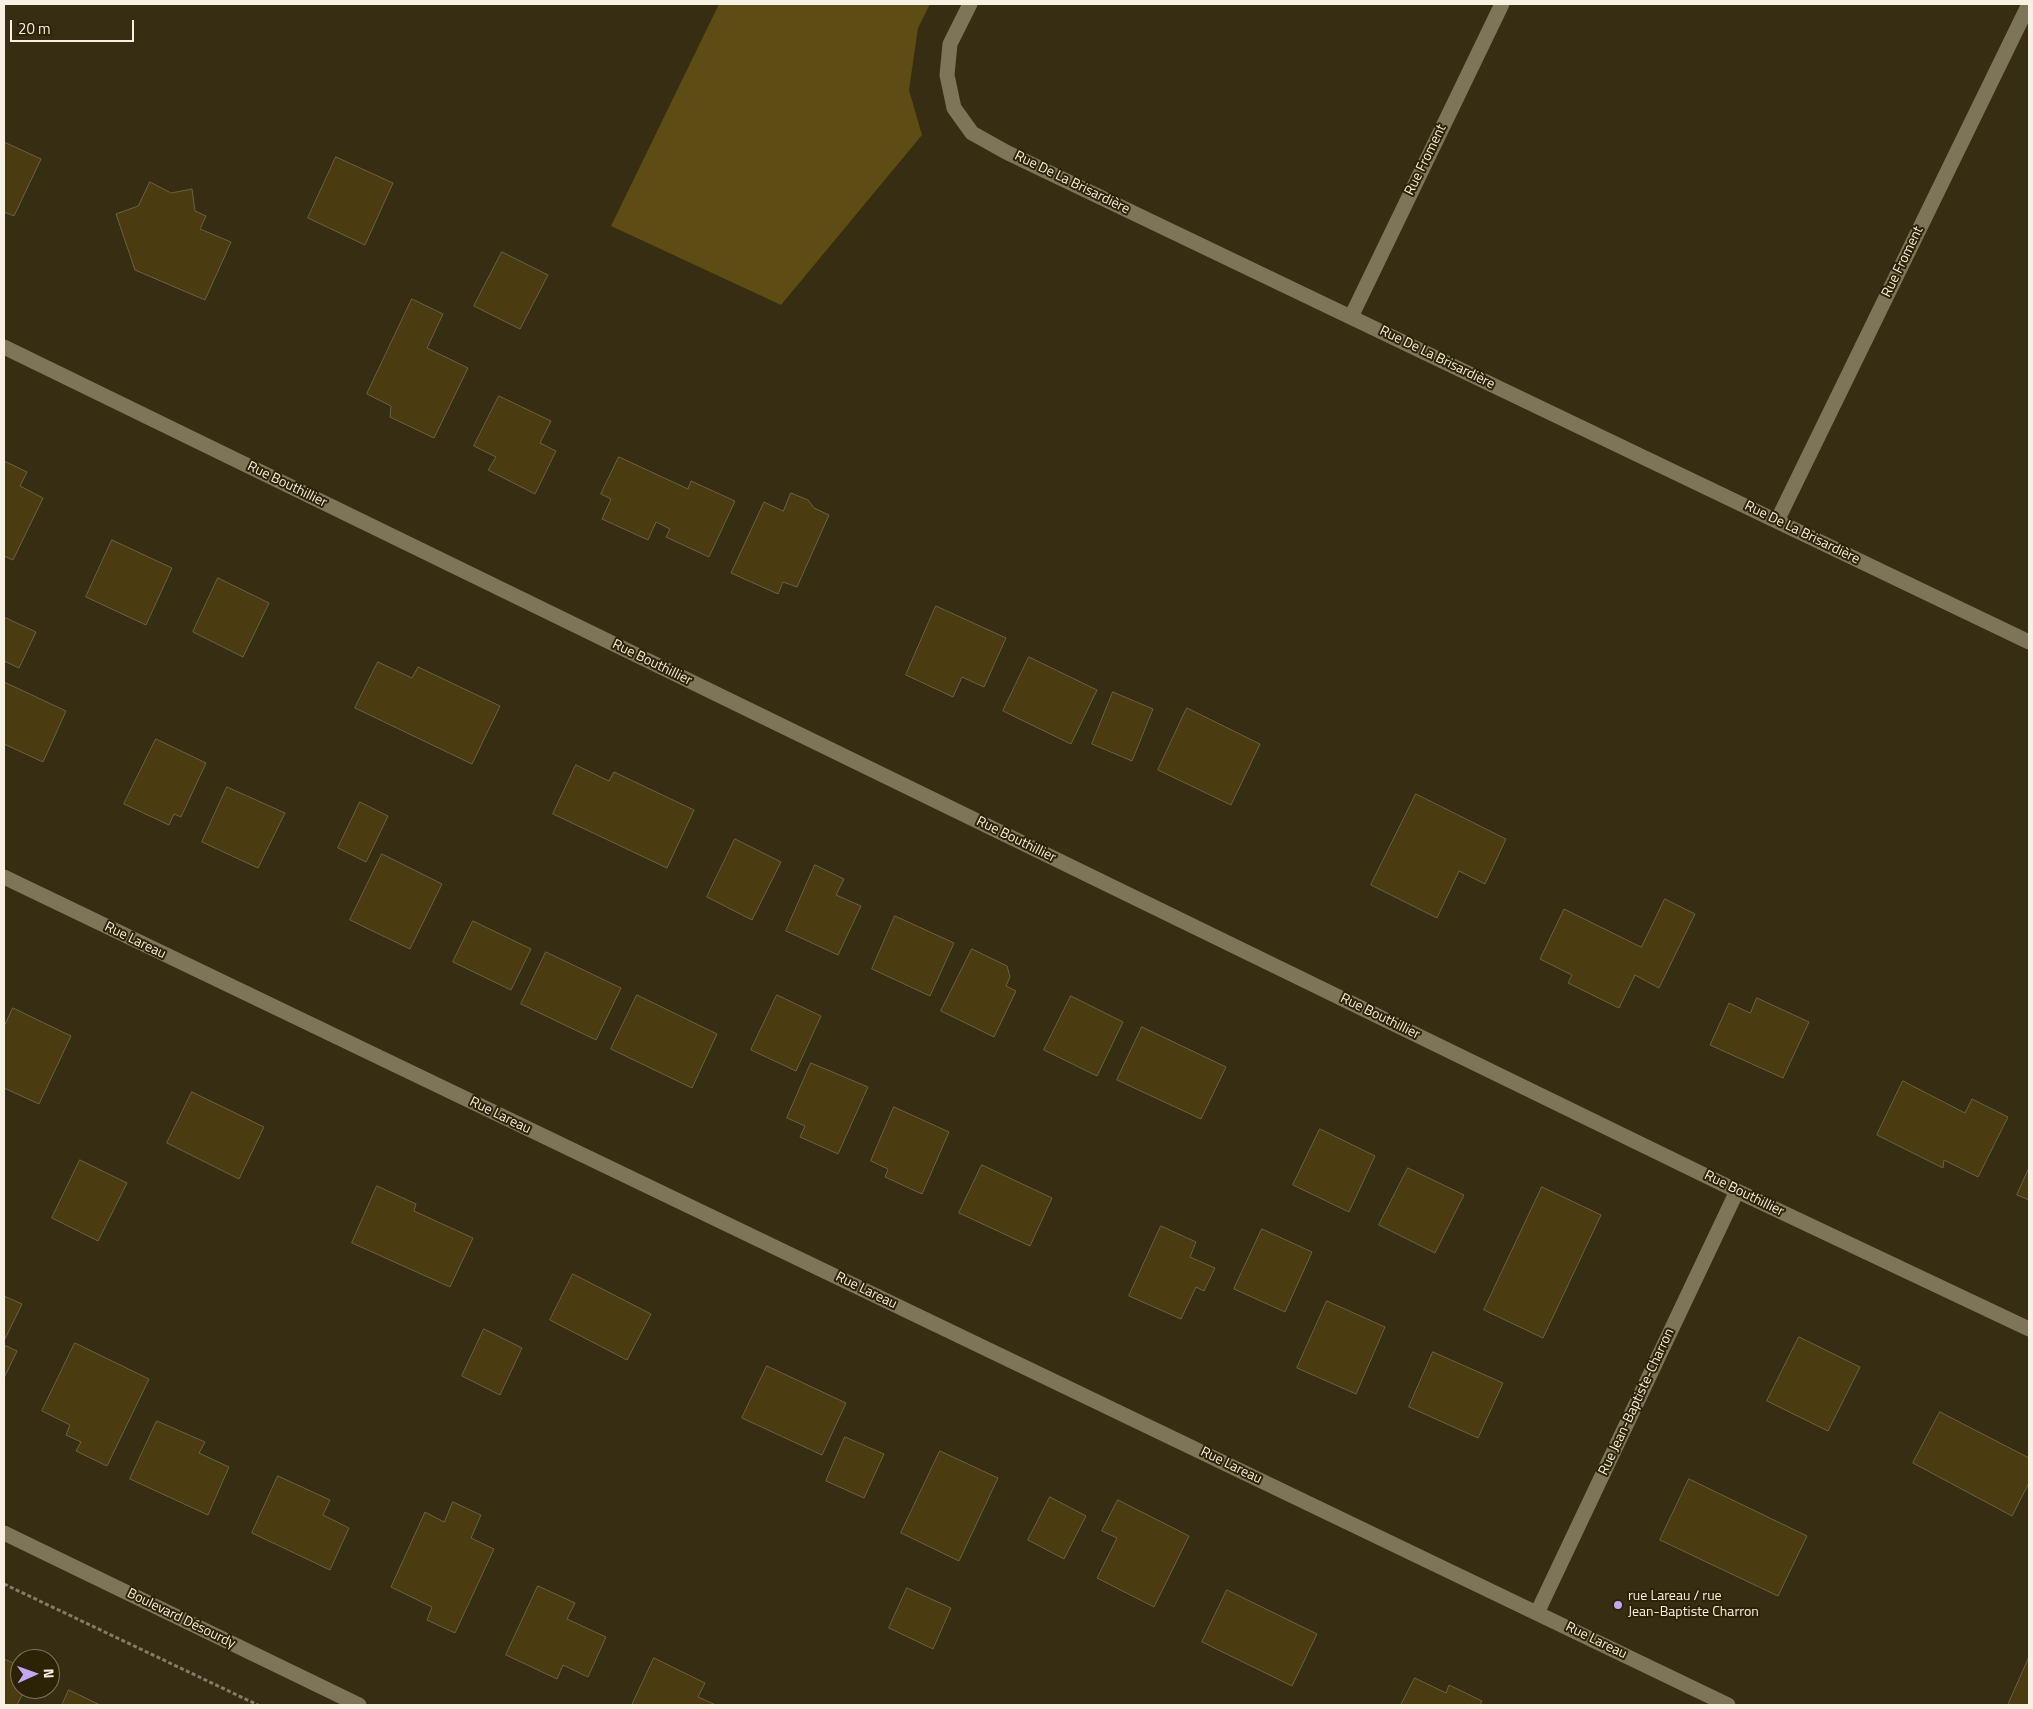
<!DOCTYPE html>
<meta charset="utf-8">
<style>
body{margin:0}
#map{position:relative;width:2033px;height:1709px;overflow:hidden;background:#362d12;font-family:"Titillium Web",sans-serif}
canvas{display:block}
.frame{position:absolute;inset:0;border:5px solid #f7f1e1;pointer-events:none}
.north{position:absolute;left:10px;top:1649px;width:50px;height:50px;box-sizing:border-box;background:#2c2307;border:1px solid #7d755e;border-radius:50%;rotate:88deg;font-size:14px;font-weight:700;line-height:20px;text-align:center;color:#f7f1e1}
.north::after{content:'';display:block;margin:auto;width:18px;height:22px;background:#c3a7f2;clip-path:polygon(50% 0,100% 100%,50% 72%,0 100%)}
.scale{position:absolute;left:10px;top:20px;width:124px;height:22px;box-sizing:border-box;border:2px solid #f7f1e1;border-top:0;padding-left:6px;font-size:15px;line-height:18px;white-space:nowrap;color:#f7f1e1;-webkit-text-stroke:4px #2c2307;paint-order:stroke}
</style>
<div id="map">
<canvas width="2033" height="1709"></canvas>
<div class="frame"></div>
<div class="north">N</div>
<div class="scale">20 m</div>
</div>
<script>
const c = document.querySelector('canvas').getContext('2d');
c.lineJoin = 'round';
function fillPath(path, color) { c.fillStyle = color; c.fill(path, 'evenodd'); }
function stroke(path, color, width, dash) { c.strokeStyle = color; c.lineWidth = width; c.lineCap = dash ? 'butt' : 'round'; c.setLineDash(dash || []); c.stroke(path); }
function label(font, color, halo, rows, align = 'center') {
  c.font = font + ' "Titillium Web",sans-serif'; c.lineWidth = 4; c.setLineDash([]); c.textBaseline = 'middle'; c.strokeStyle = halo; c.fillStyle = color; for (const [text, x, y, turn = 0] of rows) {
    c.save(); c.translate(x, y); c.rotate((+turn || 0) * Math.PI / 180); c.textAlign = isNaN(turn) ? turn : align; if (halo) c.strokeText(text, 0, 0); c.fillText(text, 0, 0); c.restore();
  }
}
fillPath(new Path2D(`
 M719,4H930L918,28L909,90L922,135L781,305L611,226Z`), '#5d4c13');
const building = new Path2D(`
 M4,142L41,159L14,216L4,212Z
 M336,157L393,183L365,245L308,218Z
 M150,182L171,193L192,189L195,211L206,216L200,229L231,242L205,300L135,270L116,214L138,206Z
 M502,252L548,275L520,329L474,306Z
 M412,299L443,314L427,348L468,368L434,438L390,417L391,406L367,394Z
 M499,396L551,421L540,443L556,451L535,494L488,470L496,457L474,446Z
 M619,457L688,489L691,481L735,501L709,557L666,537L670,529L656,522L648,540L602,519L611,499L601,494Z
 M4,461L27,472L20,486L43,498L13,560L4,556Z
 M791,493L808,500L814,508L829,515L797,587L783,582L778,594L731,573L764,502L783,511Z
 M112,540L172,568L146,625L86,597Z
 M218,578L269,603L243,657L193,632Z
 M936,606L1006,638L984,687L962,677L953,697L906,675Z
 M4,617L36,632L19,668L4,661Z
 M1029,657L1097,690L1071,744L1003,711Z
 M378,662L412,678L418,667L500,706L472,764L355,708Z
 M4,682L66,711L43,762L4,744Z
 M1113,692L1153,709L1132,761L1092,744Z
 M1187,708L1260,744L1231,805L1158,770Z
 M156,739L206,763L181,817L174,814L169,825L124,804Z
 M576,765L609,781L614,772L694,810L667,868L553,814Z
 M227,787L285,813L258,868L202,842Z
 M1416,794L1506,839L1485,884L1459,871L1437,918L1371,885Z
 M360,802L388,816L366,862L338,848Z
 M735,839L781,862L752,920L707,897Z
 M382,854L442,884L410,949L350,920Z
 M815,865L844,879L836,895L861,906L838,955L786,931Z
 M1665,899L1695,914L1659,988L1635,975L1619,1008L1568,983L1572,975L1540,959L1564,909L1641,947Z
 M895,916L954,943L930,996L872,969Z
 M473,921L531,949L511,990L453,962Z
 M972,949L1007,966L1010,977L1006,986L1016,991L994,1037L941,1011Z
 M546,952L621,988L596,1040L521,1004Z
 M637,995L717,1034L692,1088L611,1049Z
 M777,995L821,1016L796,1071L751,1050Z
 M1071,996L1123,1022L1097,1076L1044,1050Z
 M1757,998L1809,1022L1783,1078L1710,1045L1729,1003L1750,1013Z
 M13,1008L71,1036L39,1104L4,1088V1027Z
 M1142,1027L1226,1067L1201,1119L1117,1080Z
 M811,1063L868,1087L838,1154L800,1137L805,1126L787,1118Z
 M1903,1081L1965,1113L1972,1099L2008,1117L1978,1177L1944,1160L1943,1168L1877,1135Z
 M192,1092L264,1127L239,1179L167,1143Z
 M894,1107L949,1132L922,1194L885,1177L888,1169L871,1161Z
 M1320,1129L1375,1156L1349,1212L1293,1185Z
 M80,1160L127,1183L98,1241L52,1218Z
 M982,1165L1052,1198L1030,1246L959,1213Z
 M1408,1168L1464,1195L1435,1253L1379,1225Z
 M2029,1168V1200L2017,1195Z
 M377,1186L416,1204L414,1211L473,1238L450,1287L352,1243Z
 M1542,1187L1601,1215L1543,1338L1484,1310Z
 M1161,1226L1196,1242L1190,1257L1215,1268L1204,1291L1196,1287L1181,1319L1129,1296Z
 M1262,1229L1312,1252L1285,1312L1234,1289Z
 M573,1274L651,1314L627,1360L550,1320Z
 M4,1296L22,1304L4,1341Z
 M1327,1301L1385,1327L1356,1394L1297,1368Z
 M484,1329L522,1348L500,1395L462,1376Z
 M1799,1337L1860,1367L1828,1431L1767,1401Z
 M75,1343L149,1379L107,1466L76,1451L81,1442L66,1435L70,1425L42,1411Z
 M4,1345L17,1351L4,1378Z
 M1433,1352L1503,1383L1478,1438L1409,1407Z
 M767,1366L846,1403L822,1455L742,1418Z
 M1940,1412L2029,1458V1483L2012,1516L1913,1463Z
 M157,1421L205,1442L199,1453L229,1467L208,1515L130,1479Z
 M845,1437L884,1454L864,1498L826,1481Z
 M940,1451L998,1478L959,1561L901,1533Z
 M278,1476L330,1500L323,1515L349,1528L330,1570L252,1533Z
 M1689,1479L1807,1536L1778,1596L1660,1540Z
 M1050,1497L1086,1516L1064,1559L1028,1540Z
 M1118,1500L1189,1536L1154,1607L1097,1578L1117,1538L1102,1531Z
 M453,1502L481,1515L471,1538L494,1549L455,1633L427,1620L432,1607L391,1587L425,1512L444,1522Z
 M538,1586L575,1603L567,1619L606,1637L588,1677L563,1665L557,1679L506,1655Z
 M907,1588L951,1608L933,1649L889,1628Z
 M1227,1590L1317,1634L1292,1686L1202,1642Z
 M2029,1657V1705H2008Z
 M654,1658L705,1683L698,1697L716,1705H632Z
 M4,1659L20,1666V1689H25L17,1705H4Z
 M1415,1678L1446,1693L1449,1685L1482,1701L1480,1705H1401Z
 M69,1690L100,1705H62Z`);
fillPath(building, '#4a3c10');
stroke(building, '#6b6144', 1);
stroke(new Path2D(`
 M4,1584L258,1705`), '#847d66', 3, [4, 2.5]);
stroke(new Path2D(`
 M970,4L950,44L947,75L954,108L972,133L1006,152L2029,642
 M1351,317L1502,4
 M4,347L1737,1191L2029,1329
 M1777,521L2029,4
 M4,877L1728,1705
 M4,1533L359,1705
 M1537,1613L1737,1191`), '#7e7457', 15);
for (const [x, y, r, color] of [
 [1618,1605,5,"#c3a7f2"]
]) { const dot = new Path2D(); dot.arc(x, y, r, 0, 2 * Math.PI); c.fillStyle = color; c.fill(dot); stroke(dot, '#2c2307', 2); }
label('14px', '#f7f1e1', '#2c2307', [
 ["Rue Froment",1426,160,-64],
 ["Rue De La Brisardière",1072,183,26],
 ["Rue Froment",1903,262,-64],
 ["Rue De La Brisardière",1437,358,26],
 ["Rue Bouthillier",287,485,26],
 ["Rue De La Brisardière",1802,533,26],
 ["Rue Bouthillier",652,663,26],
 ["Rue Bouthillier",1016,840,26],
 ["Rue Lareau",135,941,26],
 ["Rue Bouthillier",1380,1017,26],
 ["Rue Lareau",500,1116,26],
 ["Rue Bouthillier",1744,1194,26],
 ["Rue Lareau",866,1291,26],
 ["Rue Jean-Baptiste-Charron",1637,1402,-65],
 ["Rue Lareau",1231,1466,26],
 ["Boulevard Désourdy",181,1619,26],
 ["Rue Lareau",1596,1641,26]
]);
label('14px', '#f7f1e1', '#2c2307', [
 ["rue Lareau / rue",1628,1597],
 ["Jean-Baptiste Charron",1628,1613]
], 'left');
</script>
